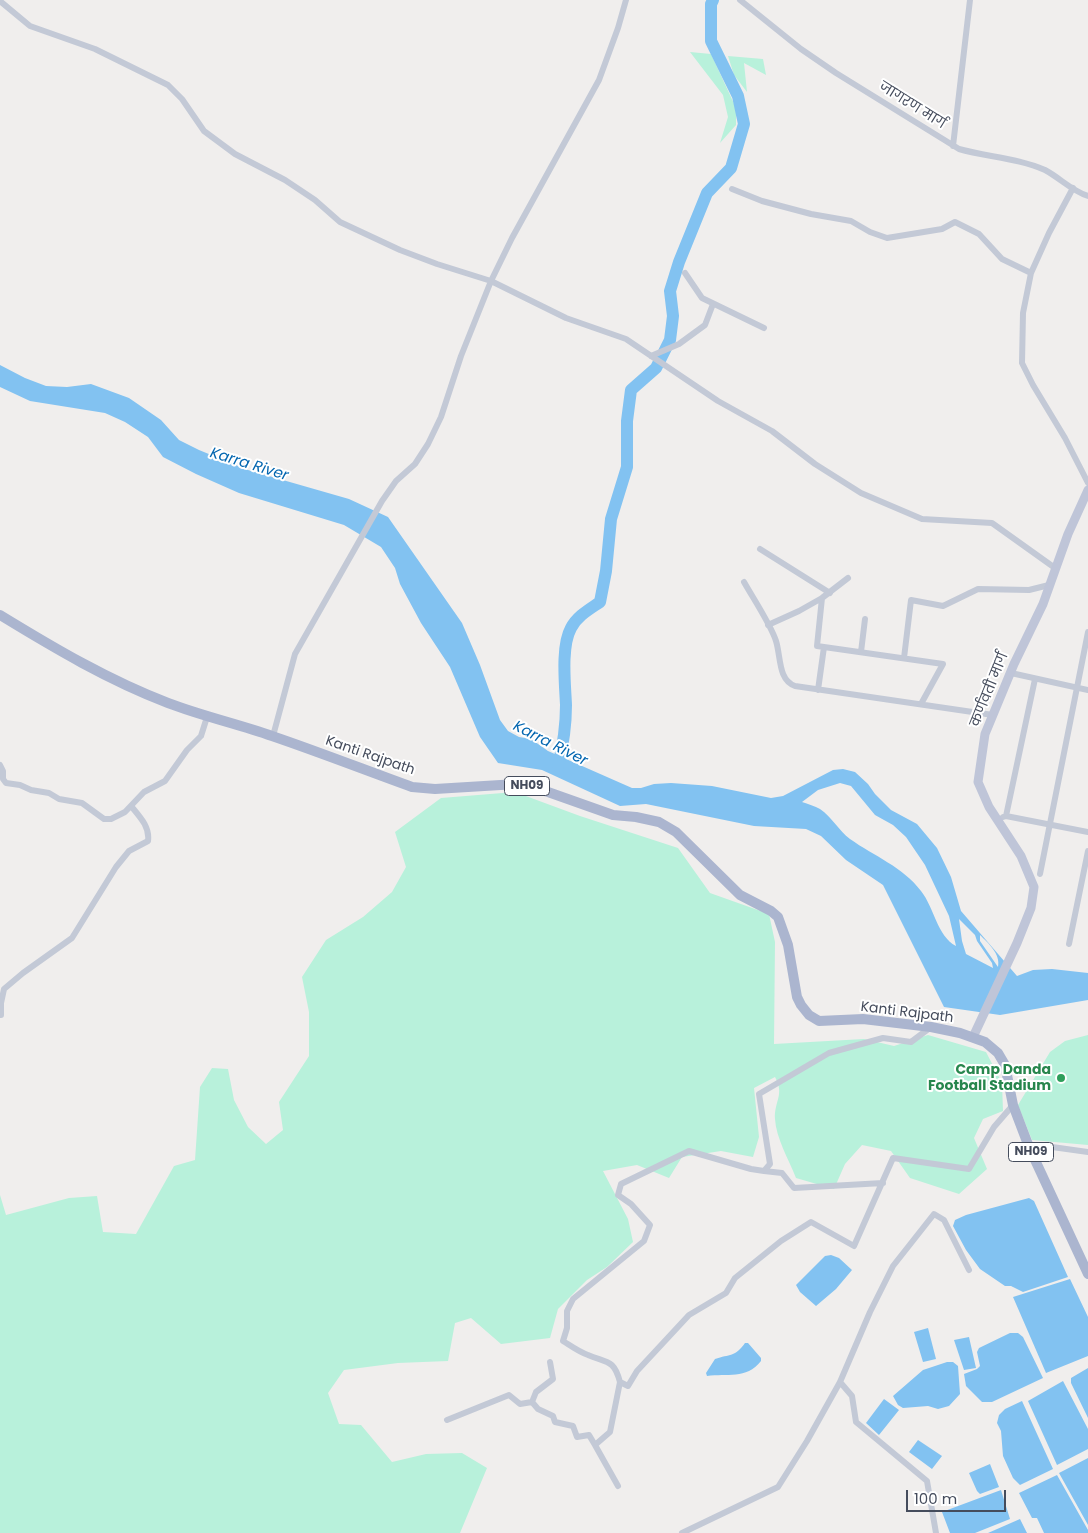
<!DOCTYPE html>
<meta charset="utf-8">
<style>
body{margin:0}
#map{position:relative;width:1088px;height:1533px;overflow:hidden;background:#f0eeed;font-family:Poppins,sans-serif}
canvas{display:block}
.scale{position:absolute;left:906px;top:1490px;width:100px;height:22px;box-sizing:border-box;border:2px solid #454c5c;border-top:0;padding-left:6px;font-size:15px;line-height:18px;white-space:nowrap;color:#454c5c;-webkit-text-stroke:4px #fff;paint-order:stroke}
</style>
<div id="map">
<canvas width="1088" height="1533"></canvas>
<div class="scale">100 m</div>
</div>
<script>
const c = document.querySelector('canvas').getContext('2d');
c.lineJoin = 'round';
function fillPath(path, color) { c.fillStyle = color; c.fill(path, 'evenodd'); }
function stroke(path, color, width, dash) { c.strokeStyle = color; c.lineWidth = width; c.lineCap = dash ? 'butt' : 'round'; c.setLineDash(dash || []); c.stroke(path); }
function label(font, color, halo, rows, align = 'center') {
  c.font = font + ' Poppins,"Noto Sans Devanagari",sans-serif'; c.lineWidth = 4; c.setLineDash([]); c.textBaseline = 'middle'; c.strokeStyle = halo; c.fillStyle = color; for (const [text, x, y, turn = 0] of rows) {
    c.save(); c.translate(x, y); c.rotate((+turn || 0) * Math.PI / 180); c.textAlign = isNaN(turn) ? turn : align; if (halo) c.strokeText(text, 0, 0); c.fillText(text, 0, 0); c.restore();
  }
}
fillPath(new Path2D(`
 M690,52L711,54L736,108V125L720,143L728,117L723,95Z
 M728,56L763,59L766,75L744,63L747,92L734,75Z
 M515,792L580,816L678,848L710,893L769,914L775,942L774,1044L864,1039L894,1046L928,1035L986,1052L1002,1083L1003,1111L983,1119L974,1138L987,1169L959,1194L910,1178L891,1151L862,1145L845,1164L834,1189L796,1178C789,1160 776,1138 775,1119C774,1101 785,1095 775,1077L754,1088L759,1137L753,1157L721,1151L682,1157L669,1178L637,1165L603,1171L628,1219L633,1242L607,1267L587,1280L558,1309L550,1338L501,1344L471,1318L455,1323L448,1361L398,1363L344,1370L328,1393L339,1424L361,1425L392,1462L426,1454L462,1453L487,1468L460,1533H0V1195L6,1215L69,1198L97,1196L103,1232L136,1234L174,1166L195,1160L200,1087L212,1068L228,1069L234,1100L248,1127L266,1144L283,1130L279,1102L309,1056V1012L302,977L326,940L363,917L392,892L406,867L395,832L441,798Z
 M1088,1035V1145L1032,1140L1018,1105L1050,1052L1065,1041Z`), '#b8f1db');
fillPath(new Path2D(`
 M0,365L25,378L46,386L67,387L91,384L129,398L161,420L179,440L199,450L248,470L349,499L388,517L462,623L480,665L500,720L508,731L519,737L531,739L548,751L632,788H641L654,784L671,783L712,786L771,798L783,796L833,770L843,769L855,772L868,784L875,794L891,810L917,824L937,848L951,877L961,911L1017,976L1033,970L1052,969L1088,973V1000L1000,1015L944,1007L883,885L846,860L821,836L806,829L754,826L646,804L620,806L542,770L498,763L480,737L450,667L421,623L400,584L395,568L381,547L344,525L239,493L196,474L163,457L148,437L125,422L105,413L30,401L0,387ZM840,783L851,786L875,815L893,825L906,837L925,865L949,916L956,946C937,936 934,907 921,891C903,867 874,856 850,839C839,831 832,817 820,809C815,806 808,804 802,802L818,790ZM959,919L975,935L977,941L992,963L993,968L966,954L962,941ZM980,935C988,943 1001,954 998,967L980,941Z
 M1029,1198L1034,1201L1068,1277L1023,1292L1011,1286H1005L980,1269L966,1250L953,1226L955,1220L966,1215Z
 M831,1255L839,1258L852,1270L836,1289L816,1306L800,1292L796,1285L825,1256Z
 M1070,1279L1088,1317V1356L1046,1373L1013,1297Z
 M928,1328L936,1359L923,1362L914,1332Z
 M1010,1333H1018L1023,1337L1043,1378L992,1402H982L966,1386L964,1374L977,1369L980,1366L977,1352L979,1348Z
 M969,1337L976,1368L964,1370L954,1340Z
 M745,1343H748L761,1358V1361C746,1380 727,1373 707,1376L706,1373L715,1359C730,1354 735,1357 745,1343Z
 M947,1362H953L958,1366L960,1394L949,1406L938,1409L928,1406L903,1408L898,1405L893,1396L923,1370Z
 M1088,1368V1418L1071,1383V1378Z
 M1063,1381L1088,1429V1449L1057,1465L1028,1401Z
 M884,1399L899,1410L879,1435L866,1423Z
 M1022,1401L1053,1469L1020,1485L1013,1478L1003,1456L1001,1431L997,1423L999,1415L1005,1409Z
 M918,1440L942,1456L932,1469L909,1452Z
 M1088,1458V1525L1059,1473Z
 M990,1464L999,1487L980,1494L977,1491L969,1473Z
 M1057,1475L1088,1530V1533H1044L1037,1518H1032L1019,1493Z
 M1001,1490L1010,1519L975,1533H950L942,1512Z
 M1020,1519L1027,1533H988Z`), '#82c2f1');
stroke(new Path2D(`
 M558,766C563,746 566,726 566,705C565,683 561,646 571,628C577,616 590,609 600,602L606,571L611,519L627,467V421L631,390L656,368L670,340L673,316L670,291L679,262L707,193L731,168L744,124L738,96L711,41V4L713,0`), '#82c2f1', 12);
stroke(new Path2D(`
 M740,0L801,49L836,73L959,149C987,157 1018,158 1045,170C1060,178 1072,191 1088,196
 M0,1L30,26L95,49L168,85L182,99L204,131L235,154L285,180L315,200L340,222L400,250L437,264L491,281L566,318L626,339L718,401L772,431L815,464L861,493L922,519L992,523L1055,568
 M953,146L970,0
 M1073,188L1049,233L1031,273L1023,313L1022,363L1033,385L1065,438L1088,483
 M732,189L762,201L811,214L851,221L870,232L887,238L942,229L955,222L979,234L1002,259L1031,273
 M685,273L702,298L764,328
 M651,356L679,344L705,325L713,304
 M760,549L830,593
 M744,582C753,598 771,625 776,641C781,657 778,680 795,686L993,715
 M822,598L817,646L943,664L921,704
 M768,625L799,611L822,598L848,578
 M861,652L865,619
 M904,658L911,600L943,606L978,589L1029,590L1049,585
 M1011,673L1088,690
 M818,690L824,647
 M273,736L295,654L382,501L396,481L415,464L428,444L441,417L461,356L491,281L512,238L599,80L618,28L626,0
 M0,765L3,771V779L6,783L20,785L31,790L49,793L59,799L82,803L104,819H111L125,812L144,792L165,781L187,750L201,736L207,717
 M1006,816L1035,679
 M1003,817L1006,816L1088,832
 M1040,874L1088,632
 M1069,944L1088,851
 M1,1015V1003L4,989L23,973L72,938L116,867L129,851L148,841C150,827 140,817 131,806
 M1029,1147L1045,1146L1088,1152
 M764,1171L782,1173L794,1188L883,1183
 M620,1382C614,1359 607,1363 588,1355C579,1352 571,1346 563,1341L567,1328V1311L573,1299L644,1241L650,1225L631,1204L618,1195L621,1184L689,1151L751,1169L764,1171L770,1164L759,1094L829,1053L883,1038L911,1042L931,1027
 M840,1382L852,1396L856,1422L927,1481L936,1533
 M532,1402L536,1392L553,1379L550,1362
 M447,1420L509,1395L520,1404L532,1402L538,1409L553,1416L555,1422L573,1426L577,1437L589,1435L595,1445
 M618,1486L595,1445L610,1432L620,1382L628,1386L637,1371L689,1315L726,1293L735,1278L781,1241L811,1222L854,1246L893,1158L969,1169L994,1127L1013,1105
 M682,1533L778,1487L807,1441L840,1382L870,1312L893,1266L934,1214L944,1220L969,1270`), '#c3c9d6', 6);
stroke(new Path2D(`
 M973,1037L1017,943L1031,908L1034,887L1021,856L989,807L978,782L985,734L1014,664L1043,604L1068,534L1088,490`), '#bfc5d8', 9);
stroke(new Path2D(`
 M0,615C54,648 108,680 168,703C202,716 238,724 272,736C319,752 365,770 412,787L435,789L517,784L548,792L613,815L636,817L659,822L676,832L740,895L771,911L778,917L788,945L797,997L801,1005L809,1015L819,1021L863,1019L931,1027L960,1033L985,1042L998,1053L1005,1065L1013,1105L1029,1147L1088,1274`), '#abb5cf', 10);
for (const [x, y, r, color] of [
 [1061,1078,5,"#2e9e5b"]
]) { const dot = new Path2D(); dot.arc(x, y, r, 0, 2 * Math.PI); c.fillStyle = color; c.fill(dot); stroke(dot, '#fff', 2); }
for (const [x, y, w] of [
 [527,786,45],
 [1031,1152,45]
]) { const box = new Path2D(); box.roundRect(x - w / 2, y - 9.5, w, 19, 4); c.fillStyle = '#fff'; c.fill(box); stroke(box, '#454c5c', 1); }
label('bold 12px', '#454c5c', null, [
 ["NH09",527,786],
 ["NH09",1031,1152]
]);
label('14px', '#454c5c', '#fff', [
 ["जागरण मार्ग",912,106,32],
 ["कर्णवती मार्ग",990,690,-68],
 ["Kanti Rajpath",370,756,19],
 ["Kanti Rajpath",907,1013,7]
]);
label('bold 14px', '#27864d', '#fff', [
 ["Camp Danda",1051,1070],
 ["Football Stadium",1051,1086]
], 'right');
label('italic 15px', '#0366b0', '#fff', [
 ["Karra River",249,465,17],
 ["Karra River",550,744,27]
]);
</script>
